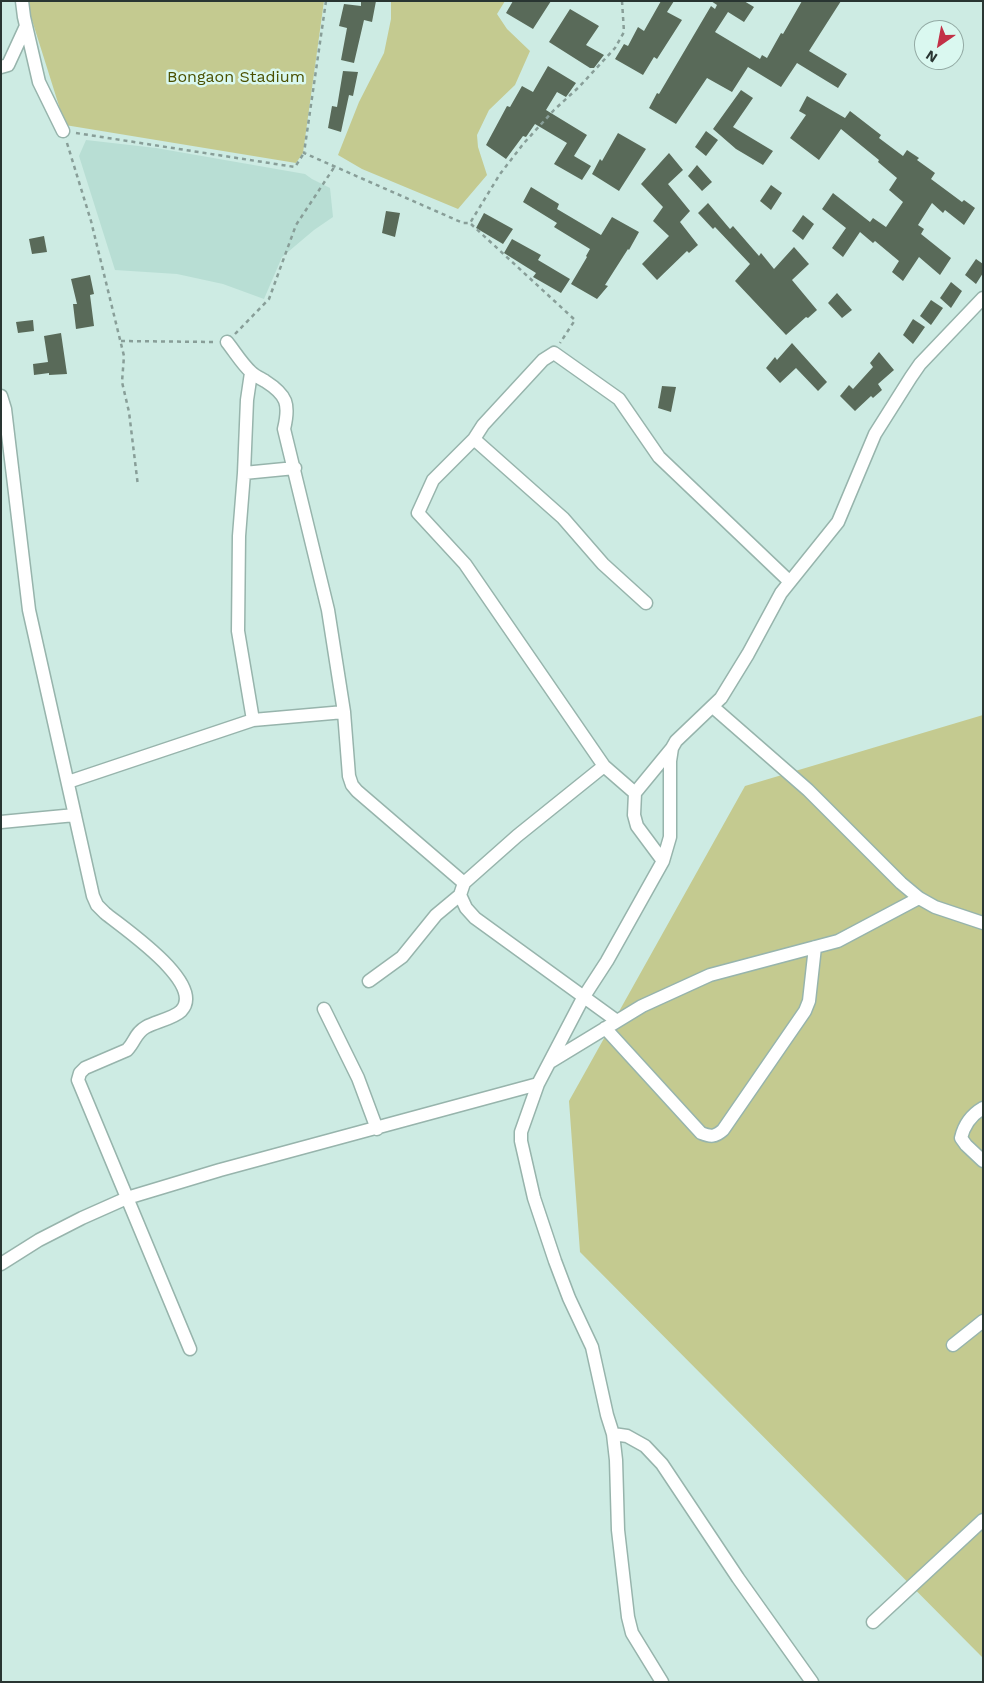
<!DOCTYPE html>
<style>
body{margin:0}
#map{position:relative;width:984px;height:1683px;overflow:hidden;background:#cdebe3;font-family:"Work Sans",sans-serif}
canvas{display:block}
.frame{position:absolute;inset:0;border:2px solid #293532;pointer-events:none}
.north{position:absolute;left:914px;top:20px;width:50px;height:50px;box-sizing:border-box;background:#daf8f0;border:1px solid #93aaa4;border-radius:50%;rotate:213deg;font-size:14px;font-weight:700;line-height:20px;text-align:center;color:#293532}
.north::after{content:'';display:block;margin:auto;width:18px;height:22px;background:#c23147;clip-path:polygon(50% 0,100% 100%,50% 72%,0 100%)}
</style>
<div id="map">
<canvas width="984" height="1683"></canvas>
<div class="frame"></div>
<div class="north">N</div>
</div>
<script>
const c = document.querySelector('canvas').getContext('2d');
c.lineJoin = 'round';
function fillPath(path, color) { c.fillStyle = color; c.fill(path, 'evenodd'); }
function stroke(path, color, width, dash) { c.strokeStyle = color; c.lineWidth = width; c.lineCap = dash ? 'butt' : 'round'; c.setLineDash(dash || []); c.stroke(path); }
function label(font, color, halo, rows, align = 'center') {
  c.font = font + ' "Work Sans",sans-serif'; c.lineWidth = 5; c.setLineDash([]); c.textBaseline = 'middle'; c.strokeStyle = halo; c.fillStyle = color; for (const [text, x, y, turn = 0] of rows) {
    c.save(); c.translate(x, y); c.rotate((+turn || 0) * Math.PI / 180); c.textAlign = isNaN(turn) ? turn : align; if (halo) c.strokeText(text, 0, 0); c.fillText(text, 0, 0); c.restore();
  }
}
fillPath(new Path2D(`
 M86,140L156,148L305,174L312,179L330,188L333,217L314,230L282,257L264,299L223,284L177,274L115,270L79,156Z`), '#b8ded4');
fillPath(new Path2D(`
 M26,1H324L303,153L296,163L65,125Z
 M391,1H505L497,14L507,29L530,51L515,85L489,110L477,135L478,147L487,175L458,209L362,169L338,155L359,102L384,53L391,19Z
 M983,715V1658L580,1252L569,1101L745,786Z`), '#c4ca90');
fillPath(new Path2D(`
 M361,1H376L372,22L364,20L354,63L341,60L347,28L339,26L344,4L361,6Z
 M513,1H551L533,29L506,13Z
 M661,1H674L667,12L682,20L657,59L654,57L643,75L615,59L624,44L628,46L638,27L644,31Z
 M711,1H744L754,7L744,22L728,12L715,32L760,59L762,55L767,58L781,33L783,34L802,1H841L809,51L847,74L838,88L797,63L781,87L748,67L732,92L707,78L676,124L649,108L657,93L659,94L711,6L715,9L717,5Z
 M570,9L599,26L586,45L604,55L594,68H590L549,42Z
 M548,66L576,83L566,97L557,92L546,110L587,135L574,156L591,166L582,180L554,164L567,143L535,124L526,137L523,136L506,159L486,145L507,106L510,107L522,86L533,92Z
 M343,71L358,72L353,96L349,95L341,132L328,128L332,106L337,107Z
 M741,90L753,98L733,127L773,151L763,165L736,149L713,129Z
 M807,96L845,118L850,111L881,135L879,138L903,156L907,150L919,158L917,160L935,173L931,179L962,202L964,200L975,208L964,225L945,210L943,213L932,203L918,225L924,229L921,234L951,258L940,275L919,257L903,281L892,272L899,261L875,241L873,243L860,232L843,257L832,248L846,228L822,209L833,193L870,222L873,218L886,227L903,202L889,190L897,178L878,162L879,160L841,129L819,160L790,138L806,115L799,111Z
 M706,131L718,140L706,156L695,147Z
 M618,133L646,149L619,191L592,174L600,159L602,161Z
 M669,153L683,170L668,184L690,211L680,222L698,245L689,253L687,251L657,280L642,264L669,236L653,221L663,207L641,184Z
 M697,165L712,182L702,191L688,176Z
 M771,185L782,193L771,210L760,201Z
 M531,187L559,204L557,209L601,235L612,217L639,232L629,250L628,249L605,285L608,286L597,299L571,284L587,257L586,256L590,249L554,227L557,223L523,202Z
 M708,203L730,229L733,226L759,256L761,253L774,269L794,247L809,264L792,280L817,310L808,318L806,317L786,335L735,281L750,264L715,227L713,229L698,213Z
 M386,211L400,213L395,237L382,233Z
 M484,213L513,229L503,244L476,228Z
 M803,215L814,224L803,240L792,231Z
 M44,236L47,252L32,254L29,239Z
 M512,239L541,255L538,260L570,279L561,293L533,277L536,273L504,253Z
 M976,259L983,264V273L976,284L965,275Z
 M90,275L94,294L90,295L94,326L76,329L73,304H77L71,279Z
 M951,282L962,291L951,308L940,298Z
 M837,293L852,310L842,318L828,303Z
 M931,300L943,308L931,325L920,316Z
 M913,319L925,327L913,344L903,335Z
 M33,320L34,331L18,333L16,322Z
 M61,333L67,374L49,375V373L34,375L33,364L48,362L44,336Z
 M792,343L827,382L818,391L796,368L780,383L766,368L775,357L777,360Z
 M879,352L894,370L878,384L882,390L873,398L871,396L855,411L840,396L849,385L853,389L873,367L870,363Z
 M662,386L676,387L671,412L658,408Z`), '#596a59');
const street = new Path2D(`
 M22,1L24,17L39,82L63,131
 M1,67L8,65L26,26
 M227,342C235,352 242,364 251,372C255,376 260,378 265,381C287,395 290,404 284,429L328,610L344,712L349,776L352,785L357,791L464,883L460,895L466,908L475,918L617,1021
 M251,373L247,400L244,473L239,536L238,631L253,720
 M1,396L5,409L29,610L93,896L97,905L105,913C123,928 207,984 181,1011C174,1018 155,1022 146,1027C135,1033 135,1042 127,1050L85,1068L80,1073L78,1080L190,1349
 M474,439L563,518L603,564L646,603
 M244,473L295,468
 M713,707L808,790L901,883L919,898L935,907L983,923
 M68,782L253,720L344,712
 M635,793L604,766L465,564L418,513L433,480L474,439L483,425L543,360L554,353L619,399L659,457L789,581
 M1,822L75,815
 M663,861L637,826L634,815L635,793L672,748
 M464,883L517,836L604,766
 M369,981L402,957L436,915L460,895
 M324,1009L358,1078L377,1129
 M605,1028L701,1133C711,1137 715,1137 723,1130L805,1011L809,1001L815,947
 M550,1062L642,1006L710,975L838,941L919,898
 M983,1108C971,1115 964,1125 961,1138L966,1145L983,1161
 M1,1264L39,1240L82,1218L127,1198L220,1170L538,1084
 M953,1345L983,1321
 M613,1434L627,1436L645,1446L662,1464L738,1578L812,1682
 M873,1622L983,1520
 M662,1682L632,1633L628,1617L618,1530L616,1460L613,1434L607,1415L592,1347L569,1298L555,1261L534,1198L521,1141V1132L538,1084L583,998L607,961L663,861L670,837V761L672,748L676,741L721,698L748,654L781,593L838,522L875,434L911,377L920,364L983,298`);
stroke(street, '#97b4ac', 15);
stroke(new Path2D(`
 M326,1L304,153L463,223H470L500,174L524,143L554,110L579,87L615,48L624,32L622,1
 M76,133L295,167L304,153
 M67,143L91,221L124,356L122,382L129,412L138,486
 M471,224L575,320L560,343
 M235,334L269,299L296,225L335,166
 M121,341L215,342`), '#889e98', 2.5, [4, 4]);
stroke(street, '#fff', 12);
label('16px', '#4b5000', '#daf8f0', [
 ["Bongaon Stadium",236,77]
]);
</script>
